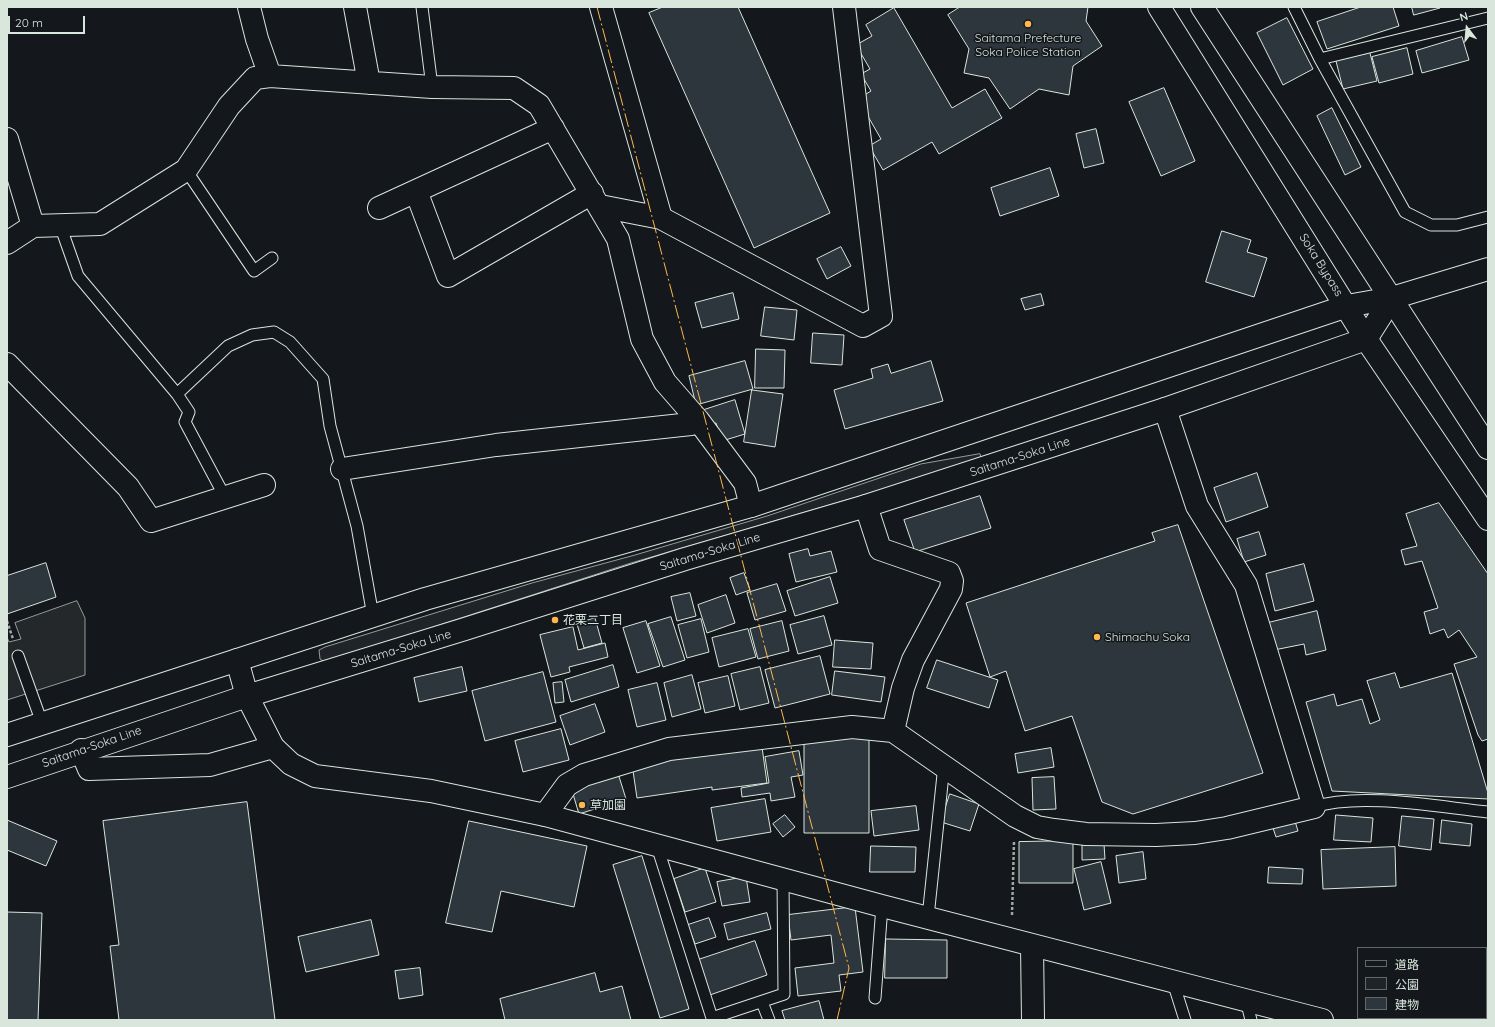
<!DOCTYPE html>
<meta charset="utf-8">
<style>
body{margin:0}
#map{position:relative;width:1495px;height:1027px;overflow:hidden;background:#14181c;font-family:Quicksand,"Noto Sans JP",sans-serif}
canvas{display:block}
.frame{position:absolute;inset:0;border:8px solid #d8e6dc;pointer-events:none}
.legend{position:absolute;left:1357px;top:947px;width:130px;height:72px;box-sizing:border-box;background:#14181c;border:1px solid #626a69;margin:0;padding:5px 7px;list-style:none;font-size:12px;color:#d8e6dc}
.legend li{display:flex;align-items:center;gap:8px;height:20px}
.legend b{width:20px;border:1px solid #626a69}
.north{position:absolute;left:1447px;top:8px;width:40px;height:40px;-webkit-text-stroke:3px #14181c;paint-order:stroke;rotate:344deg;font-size:11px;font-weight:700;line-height:16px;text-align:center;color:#d8e6dc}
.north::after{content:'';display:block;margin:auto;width:14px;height:18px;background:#d8e6dc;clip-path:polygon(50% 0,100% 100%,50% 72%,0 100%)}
.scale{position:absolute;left:8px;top:16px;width:77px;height:18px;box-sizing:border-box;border:2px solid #d8e6dc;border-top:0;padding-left:5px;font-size:12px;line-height:14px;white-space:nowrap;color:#d8e6dc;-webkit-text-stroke:3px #14181c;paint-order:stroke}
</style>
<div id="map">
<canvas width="1495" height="1027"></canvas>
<div class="frame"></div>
<ul class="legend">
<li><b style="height:5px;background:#14181c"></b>道路</li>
<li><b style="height:11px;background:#202428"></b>公園</li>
<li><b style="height:11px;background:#2c363c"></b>建物</li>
</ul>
<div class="north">N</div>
<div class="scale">20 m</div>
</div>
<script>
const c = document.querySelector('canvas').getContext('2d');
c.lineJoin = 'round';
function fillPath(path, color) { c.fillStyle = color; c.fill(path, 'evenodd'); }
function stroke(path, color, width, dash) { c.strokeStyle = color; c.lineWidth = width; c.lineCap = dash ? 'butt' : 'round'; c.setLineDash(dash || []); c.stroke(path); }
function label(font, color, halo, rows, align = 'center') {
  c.font = font + ' Quicksand,"Noto Sans JP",sans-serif'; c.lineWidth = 3; c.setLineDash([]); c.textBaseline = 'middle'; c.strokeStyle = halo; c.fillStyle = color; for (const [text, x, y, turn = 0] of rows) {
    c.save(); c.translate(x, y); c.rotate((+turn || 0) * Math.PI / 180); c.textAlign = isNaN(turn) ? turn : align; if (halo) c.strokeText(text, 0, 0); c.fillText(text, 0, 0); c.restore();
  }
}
const green = new Path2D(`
 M980,454L981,457L928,476L631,563L325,662L320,659L319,650L325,647L532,583L635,555L767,516L921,464Z`);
fillPath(green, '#202428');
stroke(green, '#939e99', 1);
const parking = new Path2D(`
 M77,601L85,618V675L7,700V637L9,642L21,639L15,623Z`);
fillPath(parking, '#24282b');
stroke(parking, '#939e99', 1);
const building = new Path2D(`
 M663,7H738L830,213L754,248L649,13Z
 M960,7H1088L1086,21L1102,46L1073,66L1069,95L1039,89L1010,109L989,78L964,73L969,49L948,15Z
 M1361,7H1393L1399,26L1327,49L1317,22Z
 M1412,7H1440V8L1414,15Z
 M894,8L952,108L985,89L1002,118L939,154L932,142L883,170L869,146L881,139L858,99L871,91L861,74L870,69L856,45L872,36L866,25Z
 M1287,18L1313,69L1283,85L1257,33Z
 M1462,37L1469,60L1422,73L1416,51Z
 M1407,48L1413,74L1379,83L1372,57Z
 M1370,53L1377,81L1343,89L1336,61Z
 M1164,88L1195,161L1161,176L1129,102Z
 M1332,108L1361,167L1345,175L1317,116Z
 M1096,129L1104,163L1084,168L1076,134Z
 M1050,168L1059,196L1000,216L991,188Z
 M1222,231L1251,240L1247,252L1267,258L1254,297L1206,282Z
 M841,247L851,266L827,279L817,259Z
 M733,293L739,319L702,328L695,303Z
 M1041,294L1044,305L1025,310L1021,299Z
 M765,307L797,310L794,340L761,336Z
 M813,333L844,335L842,365L811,363Z
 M756,349L785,350L784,388H755Z
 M745,361L753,389L696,405L689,376Z
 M931,361L943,401L845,429L834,390L873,378L871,369L888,364L891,373Z
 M752,390L783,394L775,447L744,442Z
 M735,400L745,434L722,441L716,423L708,425L704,410Z
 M1257,473L1268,507L1226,522L1214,488Z
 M980,496L991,528L915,552L904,520Z
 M1439,503L1488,574V739L1482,741L1478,735L1454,664L1477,657L1459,630L1448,638L1444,629L1430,634L1424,612L1438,608L1422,561L1405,565L1401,550L1417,546L1406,514Z
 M1178,525L1263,773L1133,814L1102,802L1072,716L1025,731L1006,671L990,677L966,603L1155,541L1152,533Z
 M1259,532L1266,555L1244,562L1237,539Z
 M808,549L810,556L831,551L837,572L796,582L789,554Z
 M46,563L56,597L7,614V576Z
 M1304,564L1314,601L1275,611L1266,574Z
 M744,573L750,590L736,595L730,578Z
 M830,577L838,603L795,616L787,591Z
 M777,584L786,611L755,620L747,593Z
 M690,593L696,616L677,621L671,597Z
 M726,595L735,623L707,633L698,605Z
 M1317,611L1326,650L1306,655L1304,644L1274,650L1268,623Z
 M824,616L832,645L798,654L790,625Z
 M671,617L685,660L663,667L648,624Z
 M595,618L602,643L584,648L577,624Z
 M701,619L709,652L687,658L678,625Z
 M646,621L660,666L637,673L623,628Z
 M782,621L789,651L758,659L750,629Z
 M573,627L578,650L605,643L608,657L569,667L570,672L551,677L540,635Z
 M748,629L756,657L719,667L712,638Z
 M835,640L873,643L871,669L833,667Z
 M820,656L830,694L775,708L765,670Z
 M937,660L998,680L989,708L927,688Z
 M613,665L619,687L571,702L565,680Z
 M462,667L467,691L419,702L414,678Z
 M760,667L769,703L740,710L731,674Z
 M835,671L885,677L881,702L832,695Z
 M543,672L556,722L485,741L472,691Z
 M1395,673L1400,688L1452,673L1488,793V799L1332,791L1306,702L1334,694L1337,706L1362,699L1370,724L1380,720L1367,681Z
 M692,675L701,709L672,717L664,683Z
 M728,676L735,706L705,713L698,683Z
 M562,682L564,702L555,703L553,683Z
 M657,683L666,720L637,727L628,690Z
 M595,704L605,732L570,745L560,716Z
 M561,729L569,760L523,772L515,741Z
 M869,735V833H804V736Z
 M762,747L767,783L712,790V787L637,798L632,764Z
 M1051,748L1054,767L1018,773L1015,754Z
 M799,751L803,775L791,777L795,797L771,801L770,793L742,797L741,788L769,783L765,757Z
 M617,770L626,799L579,814L570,784Z
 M1054,777L1056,809L1033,810L1032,778Z
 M950,794L979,804L970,831L941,822Z
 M765,799L771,832L717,841L711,808Z
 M247,802L275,1020H119L110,946L119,945L103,821Z
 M916,806L919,830L874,836L871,811Z
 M785,815L795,827L783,837L773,824Z
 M1336,815L1373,818L1371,842L1334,840Z
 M1402,816L1434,819L1431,850L1399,846Z
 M7,820L57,841L46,866L7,850Z
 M1442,820L1472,824L1470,846L1440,843Z
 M469,821L587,846L574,907L501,891L492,932L446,923Z
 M1295,821L1298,831L1276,837L1273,828Z
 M1073,841V883H1019V842Z
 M1104,844L1105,859L1082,860V845Z
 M871,846L916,847L915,872H870Z
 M1395,847L1396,886L1323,889L1321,850Z
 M1143,852L1146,879L1119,883L1116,856Z
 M642,856L689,1009L660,1018L613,865Z
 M1101,862L1111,903L1084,910L1074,869Z
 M1269,867L1303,869L1302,884L1268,883Z
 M705,868L716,902L685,912L674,879Z
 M746,877L750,902L722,906L717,882Z
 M855,907L863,972L839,975L841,991L798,996L795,968L834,963L831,935L791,940L788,915Z
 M7,912L42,913L38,1020H7Z
 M767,913L771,929L728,940L724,924Z
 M709,918L716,937L695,944L688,925Z
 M371,920L379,955L306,972L298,937Z
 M886,939L947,940V978H885Z
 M755,941L767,975L707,996L695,961Z
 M420,968L423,995L399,999L395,971Z
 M595,973L600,992L622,986L631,1020H505L500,999Z
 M819,1001L824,1020H785L782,1011Z`);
fillPath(building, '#2c363c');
stroke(building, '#d8e6dc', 1);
const service = new Path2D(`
 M422,7L432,87
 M1294,7L1320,59L1405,212L1431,225H1457L1488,217
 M1320,59L1488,18
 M186,170L254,271L272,258
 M60,225L78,276L177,394L228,346L252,335L274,332L290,342L323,379L330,426L357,526L373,616
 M177,394L189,412L185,422L225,497
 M18,656L42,723
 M1314,807C1360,792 1438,807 1488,812
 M657,846L712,1018L784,994L783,879
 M928,917L944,765
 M1173,982L1185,1020
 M875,998L882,906
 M1246,1000L1251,1020
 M762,1002L769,1020`);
const minor = new Path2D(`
 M249,7L257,39L270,76
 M355,7L369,83
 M601,7L661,218
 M7,139L33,226L100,224L186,170L229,106L255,78L270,76L432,87L514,88L539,105L618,239L642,339L665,382L698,420L745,483L751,506
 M416,191L448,276L592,193
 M600,206L661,218L863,326L881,316L844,7
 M379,208L553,128
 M7,243L33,226
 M7,364L128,487L151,521L264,485
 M342,469L496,445L691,424L698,420
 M866,506L880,549L949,573L952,581L951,589L913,660L903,688L893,731
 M81,750L89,769L210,765L273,747
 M545,815L567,785L584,775L669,749L852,727L893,731L1015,816L1037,827L1054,830L1086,834L1156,835L1195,833L1227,828L1314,807L1246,585L1197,506L1165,409
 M1032,946L1033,1020`);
const tertiary = new Path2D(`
 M237,660L247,696L273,747L291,764L315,776L431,791L545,815L882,906L1322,1020`);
const primary = new Path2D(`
 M7,735L425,599L751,506L1347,306L1392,298L1488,269
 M7,777L247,696L465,629L685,559L866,506L1165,409L1366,339L1392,298`);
const trunk = new Path2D(`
 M1159,7L1366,339L1488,519
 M1202,7L1488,448`);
stroke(service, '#d8e6dc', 13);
stroke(minor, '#d8e6dc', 24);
stroke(tertiary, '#d8e6dc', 24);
stroke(primary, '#d8e6dc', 24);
stroke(trunk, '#d8e6dc', 24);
stroke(new Path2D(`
 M7,621L13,639
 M1012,915L1014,842`), '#9da8a2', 2.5, [3, 2]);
stroke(service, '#14181c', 11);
stroke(minor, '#14181c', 22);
stroke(tertiary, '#14181c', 22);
stroke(primary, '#14181c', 22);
stroke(trunk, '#14181c', 22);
stroke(new Path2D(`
 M597,7L849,968L837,1020`), '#ffb74d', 1, [14, 3, 2, 3]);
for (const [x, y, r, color] of [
 [1028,24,4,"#ffb74d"],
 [555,620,4,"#ffb74d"],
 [1097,637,4,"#ffb74d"],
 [582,805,4,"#ffb74d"]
]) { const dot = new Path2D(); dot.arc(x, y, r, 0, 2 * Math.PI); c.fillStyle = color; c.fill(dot); stroke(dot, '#14181c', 1.5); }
label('12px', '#d8e6dc', '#14181c', [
 ["Saitama Prefecture",1028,38,"center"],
 ["Soka Police Station",1028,52,"center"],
 ["花栗二丁目",563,620],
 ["Shimachu Soka",1105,637],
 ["草加園",590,805]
], 'left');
label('12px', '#d8e6dc', '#14181c', [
 ["Soka Bypass",1321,265,58],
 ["Saitama-Soka Line",1020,457,-18],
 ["Saitama-Soka Line",710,552,-17],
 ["Saitama-Soka Line",401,649,-17],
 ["Saitama-Soka Line",92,747,-19]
]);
</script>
